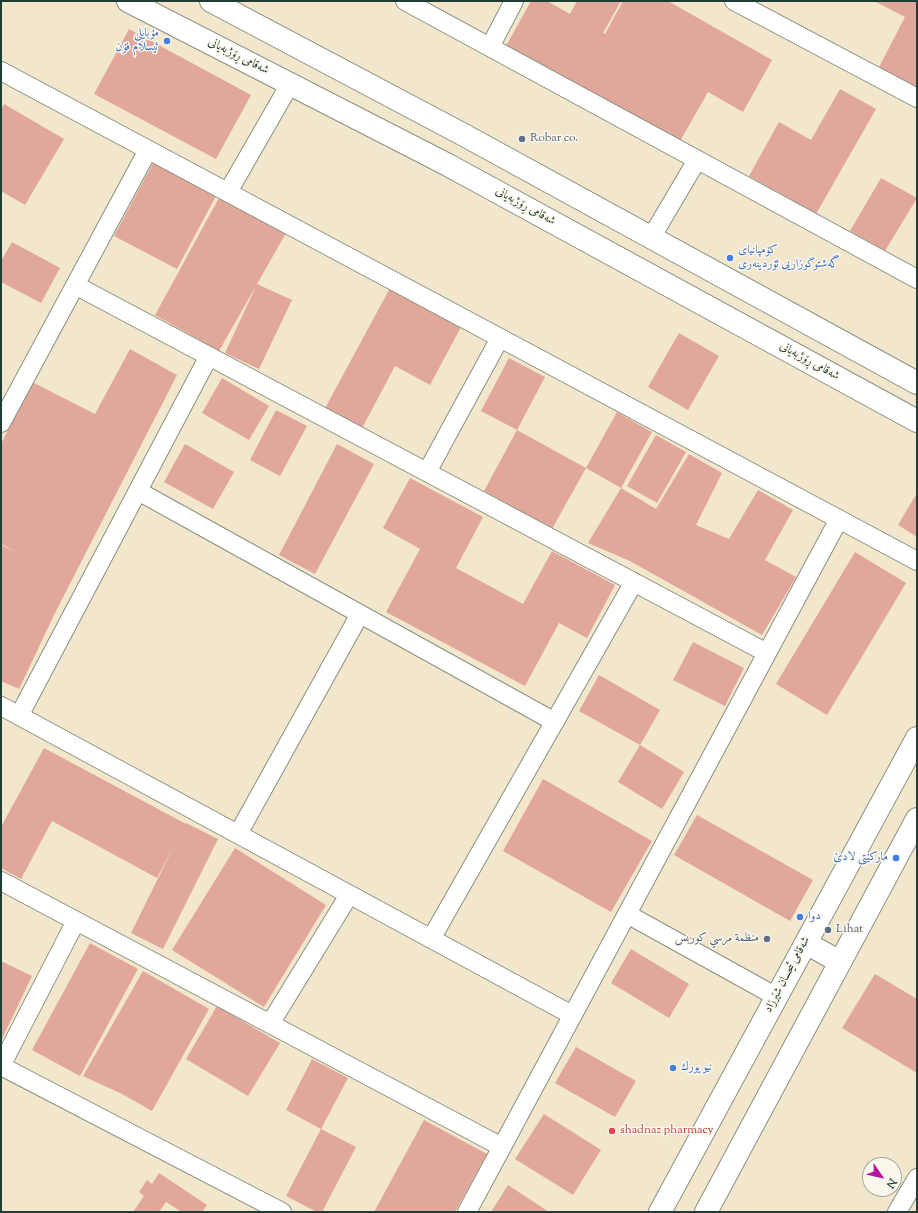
<!DOCTYPE html>
<meta charset="utf-8">
<style>
body{margin:0}
#map{position:relative;width:918px;height:1213px;overflow:hidden;background:#f2e6cd;font-family:"Sorts Mill Goudy",serif}
canvas{display:block}
.frame{position:absolute;inset:0;border:2px solid #1f3d34;pointer-events:none}
.north{position:absolute;left:862px;top:1157px;width:40px;height:40px;box-sizing:border-box;background:#fbf7ec;border:1px solid #a3ada2;border-radius:50%;rotate:124deg;font-size:11px;font-weight:700;line-height:16px;text-align:center;color:#1f3d34}
.north::after{content:'';display:block;margin:auto;width:14px;height:18px;background:#b5179e;clip-path:polygon(50% 0,100% 100%,50% 72%,0 100%)}
</style>
<div id="map">
<canvas width="918" height="1213"></canvas>
<div class="frame"></div>
<div class="north">N</div>
</div>
<script>
const c = document.querySelector('canvas').getContext('2d');
c.lineJoin = 'round';
function fillPath(path, color) { c.fillStyle = color; c.fill(path, 'evenodd'); }
function stroke(path, color, width, dash) { c.strokeStyle = color; c.lineWidth = width; c.lineCap = dash ? 'butt' : 'round'; c.setLineDash(dash || []); c.stroke(path); }
function label(font, color, halo, rows, align = 'center') {
  c.font = font + ' "Sorts Mill Goudy",Amiri,serif'; c.lineWidth = 3; c.setLineDash([]); c.textBaseline = 'middle'; c.strokeStyle = halo; c.fillStyle = color; for (const [text, x, y, turn = 0] of rows) {
    c.save(); c.translate(x, y); c.rotate((+turn || 0) * Math.PI / 180); c.textAlign = isNaN(turn) ? turn : align; if (halo) c.strokeText(text, 0, 0); c.fillText(text, 0, 0); c.restore();
  }
}
fillPath(new Path2D(`
 M531,1H547L570,14L577,1H621L603,33L605,34L623,1H668L772,60L743,112L708,92L679,143L506,46Z
 M874,1H917V89L878,69L905,17Z
 M129,29L251,95L216,159L94,94Z
 M840,89L876,109L816,214L749,176L779,122L811,140Z
 M4,104L64,139L25,205L1,191V110Z
 M154,161L217,194L177,269L114,236Z
 M881,178L917,198L885,251L850,231Z
 M220,196L286,233L219,351L155,315Z
 M12,242L60,268L41,303L1,282V261Z
 M257,284L292,300L259,369L225,353Z
 M390,288L461,327L430,385L395,366L360,432L323,412Z
 M679,333L719,356L688,410L648,387Z
 M130,349L177,375L55,613L19,689L1,681V545L16,552L1,544V444L32,382L95,414Z
 M509,358L545,377L517,430L481,411Z
 M222,378L269,406L249,440L202,413Z
 M276,410L307,426L280,476L250,460Z
 M617,412L652,432L621,488L586,468Z
 M517,430L586,468L552,529L484,491Z
 M656,435L686,452L657,503L627,486Z
 M185,444L234,472L213,509L164,482Z
 M337,444L374,464L315,574L279,555Z
 M689,454L722,473L696,525L729,539L758,490L793,510L765,560L796,577L762,635L630,561L588,543L621,488L656,509Z
 M410,478L483,517L456,568L523,604L552,551L615,585L587,638L559,623L525,686L386,612L420,549L383,528Z
 M917,493V537L898,525Z
 M855,552L906,583L827,715L776,684Z
 M693,642L744,668L725,706L673,680Z
 M599,675L660,710L640,745L684,772L662,809L618,782L640,745L579,711Z
 M44,748L186,824V823L218,839L163,949L131,933L174,846L157,878L52,821L21,879L1,868V827Z
 M543,779L652,841L611,912L503,851Z
 M697,815L813,880L790,921L674,855Z
 M235,848L326,905L264,1007L172,950Z
 M90,943L138,969L80,1076L32,1050Z
 M631,949L689,984L669,1018L611,983Z
 M1,961L32,976L1,1041Z
 M143,971L209,1009L152,1111L122,1094L83,1076Z
 M875,974L917,999V1073L842,1028Z
 M217,1006L280,1043L248,1096L186,1059Z
 M576,1047L636,1081L615,1117L555,1083Z
 M312,1059L348,1078L321,1129L286,1110Z
 M544,1114L601,1150L573,1195L515,1159Z
 M424,1120L487,1154L455,1212H374Z
 M321,1129L356,1147L322,1212H317L286,1196Z
 M159,1173L207,1205L202,1212H180V1211L166,1202L159,1212H133L144,1196L139,1192L147,1180L152,1184Z
 M508,1185L549,1212H491Z`), '#e1a79b');
const minor = new Path2D(`
 M405,1L917,279
 M734,1L917,98
 M490,47L514,1
 M1,71L917,561
 M228,192L290,84
 M651,238L697,160
 M75,285L767,653
 M1,423L148,150
 M427,472L500,338
 M138,491L555,722
 M1,706L572,1015
 M19,716L209,356
 M238,834L360,614
 M1,881L502,1147
 M627,914L777,997
 M431,939L634,582
 M270,1024L349,895
 M1,1066L282,1212
 M1,1066L76,921
 M467,1212L839,519
 M897,1212L917,1178`);
const tertiary = new Path2D(`
 M128,1L448,165L917,421
 M211,1L464,135L917,383
 M806,943L840,962
 M660,1212L917,738
 M706,1212L917,819`);
stroke(minor, '#889280', 20);
stroke(tertiary, '#889280', 24);
stroke(minor, '#fff', 18);
stroke(tertiary, '#fff', 22);
for (const [x, y, r, color] of [
 [167,41,4,"#3f7fe0"],
 [522,139,4,"#5c6f8a"],
 [730,258,4,"#3f7fe0"],
 [896,858,4,"#3f7fe0"],
 [800,917,4,"#3f7fe0"],
 [828,930,4,"#5c6f8a"],
 [767,939,4,"#5c6f8a"],
 [673,1068,4,"#3f7fe0"],
 [612,1131,4,"#e0444e"]
]) { const dot = new Path2D(); dot.arc(x, y, r, 0, 2 * Math.PI); c.fillStyle = color; c.fill(dot); stroke(dot, '#fbf7ec', 1.5); }
label('12px', '#366cbe', '#fbf7ec', [
 ["مۆبایلی",159,34,"right"],
 ["ئیسلام فۆن",159,48,"right"],
 ["کۆمپانیای",738,251],
 ["گەشتوگوزاریی ئۆردینەری",738,265],
 ["مارکێتی لادێ",888,858,"right"],
 ["دوا",808,917],
 ["نيو يورك",681,1068]
], 'left');
label('12px', '#1f3d34', '#fbf7ec', [
 ["شەقامی ڕۆژبەیانی",238,57,27],
 ["شەقامی ڕۆژبەیانی",525,207,29],
 ["شەقامی ڕۆژبەیانی",809,362,29],
 ["شەقامی ئیحسان شێرزاد",788,975,-62]
]);
label('12px', '#4e5e75', '#fbf7ec', [
 ["Robar co.",530,139],
 ["Lihat",836,930],
 ["منظمة مرسي كوربس",759,939,"right"]
], 'left');
label('12px', '#be3a42', '#fbf7ec', [
 ["shadnaz pharmacy",620,1131]
], 'left');
</script>
